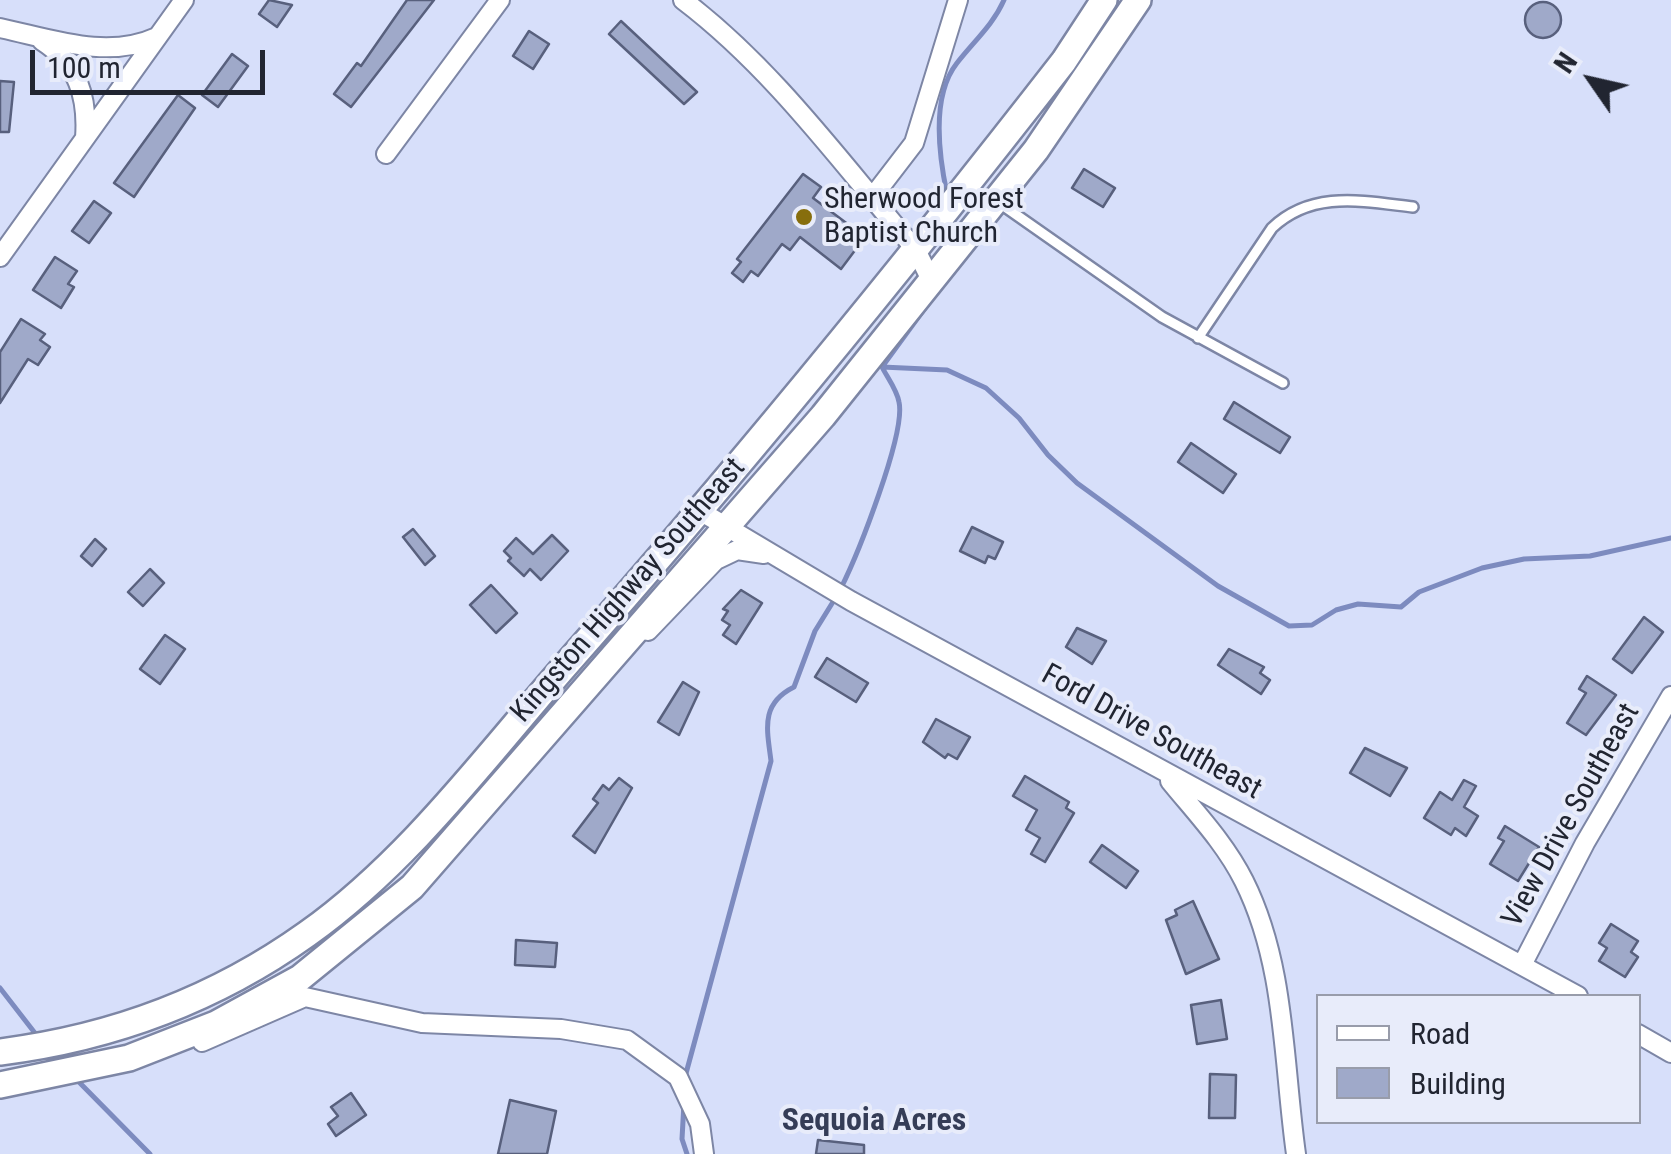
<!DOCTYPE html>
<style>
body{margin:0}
#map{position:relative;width:1671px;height:1154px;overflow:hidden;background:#d7dffa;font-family:"Roboto Condensed",sans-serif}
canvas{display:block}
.legend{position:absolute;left:1316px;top:994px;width:325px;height:130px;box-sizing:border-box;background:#e8ecfa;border:2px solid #989caa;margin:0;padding:12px 18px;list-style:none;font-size:30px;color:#212531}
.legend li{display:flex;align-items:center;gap:20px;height:50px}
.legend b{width:50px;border:2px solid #989caa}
.north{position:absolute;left:1541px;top:30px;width:100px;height:100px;-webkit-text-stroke:8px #e8ecfa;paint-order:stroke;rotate:304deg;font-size:28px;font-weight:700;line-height:40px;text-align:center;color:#212531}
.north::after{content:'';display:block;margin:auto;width:35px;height:45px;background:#212531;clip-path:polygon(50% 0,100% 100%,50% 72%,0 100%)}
.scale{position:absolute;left:30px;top:50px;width:235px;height:45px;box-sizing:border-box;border:5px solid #212531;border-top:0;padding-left:12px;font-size:30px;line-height:35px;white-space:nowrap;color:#212531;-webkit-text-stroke:8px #e8ecfa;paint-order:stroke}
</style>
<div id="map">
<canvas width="1671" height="1154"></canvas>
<ul class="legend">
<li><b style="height:12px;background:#fff"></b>Road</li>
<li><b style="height:28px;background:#9fa9c9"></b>Building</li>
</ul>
<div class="north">N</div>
<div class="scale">100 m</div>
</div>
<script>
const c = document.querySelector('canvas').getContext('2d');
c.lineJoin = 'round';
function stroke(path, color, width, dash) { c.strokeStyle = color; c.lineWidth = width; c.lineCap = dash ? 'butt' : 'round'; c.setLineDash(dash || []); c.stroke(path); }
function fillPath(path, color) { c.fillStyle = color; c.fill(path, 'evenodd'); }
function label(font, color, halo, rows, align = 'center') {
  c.font = font + ' "Roboto Condensed",sans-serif'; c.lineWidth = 8; c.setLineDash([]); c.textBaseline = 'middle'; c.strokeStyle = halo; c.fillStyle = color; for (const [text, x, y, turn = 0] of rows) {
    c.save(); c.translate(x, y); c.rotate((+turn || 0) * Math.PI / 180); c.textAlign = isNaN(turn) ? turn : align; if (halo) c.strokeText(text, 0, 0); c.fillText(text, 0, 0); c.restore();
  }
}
stroke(new Path2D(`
 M947,194C939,156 931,96 957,63C974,41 993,25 1004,0
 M949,243L952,220
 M882,367L947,370L986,388L1019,418L1048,455L1077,483L1218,586L1289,626L1312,625L1336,610L1358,604L1401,607L1419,592L1482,568L1524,559L1590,556L1671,538
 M882,367L936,293
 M841,588C858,554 906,433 899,402C897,390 887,377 882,367
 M0,988L38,1037
 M685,1077L771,761C767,729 760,704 794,687L815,631L836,597
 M76,1079L150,1154
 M684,1103L682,1139L687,1154`), '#7d8bbf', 5);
const building = new Path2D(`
 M269,0L292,5L277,27L259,14Z
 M407,0H434L351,107L334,94L357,63L361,66Z
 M1525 20a18 18 0 1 1 36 0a18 18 0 1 1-36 0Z
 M621,21L697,92L684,104L609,34Z
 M529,31L549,44L533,69L513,56Z
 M232,54L248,66L218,107L202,95Z
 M0,81L14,82L9,132H0Z
 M178,95L195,108L134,197L114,183Z
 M1084,169L1115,188L1103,207L1072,188Z
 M803,174L821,187L813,198L865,237L841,269L800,237L790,250L782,244L758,276L751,271L743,282L732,273L741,262L737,259Z
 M94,201L111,213L89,243L72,231Z
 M55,257L77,271L68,284L74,287L61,308L33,290Z
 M21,319L45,334L40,340L50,347L38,365L28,359L0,403V352Z
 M1234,402L1290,437L1280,453L1224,419Z
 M1191,443L1236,474L1223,493L1178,462Z
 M972,527L1003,542L995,559L988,556L985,563L960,551Z
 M413,529L435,556L425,565L403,537Z
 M552,535L568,551L541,580L530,569L524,576L508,561L511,558L504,551L516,538L533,554Z
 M95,539L106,549L92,566L81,556Z
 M150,569L164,583L143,606L128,592Z
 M491,585L517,613L496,633L470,605Z
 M741,590L762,603L736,644L723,635L730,625L722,620L728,611L723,609Z
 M1644,617L1663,632L1632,673L1613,659Z
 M1077,628L1106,641L1092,664L1066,647Z
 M165,635L185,649L160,684L140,669Z
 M1229,649L1264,667L1260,673L1270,680L1261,694L1218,665Z
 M827,658L868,683L856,702L815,677Z
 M1587,676L1616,695L1586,735L1567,723L1586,693L1579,689Z
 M683,682L699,692L679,735L658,722Z
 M936,719L970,737L957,759L948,754L945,758L923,742Z
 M1365,748L1407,768L1390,796L1350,773Z
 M1025,776L1069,802L1066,808L1074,813L1045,862L1031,854L1040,838L1026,830L1037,810L1013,796Z
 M619,778L632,788L595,853L573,836L598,803L593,799L603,785L609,790Z
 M1464,780L1476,786L1464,807L1478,816L1466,836L1455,828L1451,835L1424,818L1440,792L1452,800Z
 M1505,826L1539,847L1518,881L1490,864L1504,841L1498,838Z
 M1102,845L1138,871L1126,888L1090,862Z
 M1193,901L1219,959L1186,974L1166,920L1177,915L1175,910Z
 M1611,924L1638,941L1631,952L1638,957L1625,977L1599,961L1607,948L1599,943Z
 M516,940L557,943L555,967L515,965Z
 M1221,1000L1227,1039L1197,1044L1191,1005Z
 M1210,1074L1236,1075L1235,1118H1209Z
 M351,1093L366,1115L336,1136L328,1124L338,1116L331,1107Z
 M510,1100L556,1111L547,1154H498Z
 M818,1140L864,1145V1154H816Z`);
fillPath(building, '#9fa9c9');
stroke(building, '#58607d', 2.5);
const service = new Path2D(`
 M998,202L1162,317L1283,383
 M1198,338L1272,228C1312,190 1362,201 1413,207`);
const minor = new Path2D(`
 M683,0C774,69 842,164 916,250L932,282
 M0,28C52,39 107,60 157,37
 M42,41C78,64 88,97 85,138
 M386,154L500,0
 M871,199L914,143L958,0
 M0,257L184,0
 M700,511L851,601L1578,996
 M648,631L716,560L737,550L764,554
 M1170,781C1196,813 1225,843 1244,881C1286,965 1283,1062 1296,1154
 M1523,963L1585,843L1671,696
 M1638,1034L1671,1053
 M202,1042L305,997L422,1023L561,1029L627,1040L678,1077L700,1124L704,1154`);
const secondary = new Path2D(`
 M0,1052C111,1038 216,999 307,934C407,863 484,759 564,667C738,470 903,268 1064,61L1104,0
 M0,1085L129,1058L216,1024L300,978L412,887L823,416L1036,150L1138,0`);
stroke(service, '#7d86a5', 14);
stroke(minor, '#7d86a5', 22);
stroke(secondary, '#7d86a5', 30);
stroke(service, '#fff', 9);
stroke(minor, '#fff', 18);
stroke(secondary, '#fff', 25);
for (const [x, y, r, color] of [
 [804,217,10,"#876e0d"]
]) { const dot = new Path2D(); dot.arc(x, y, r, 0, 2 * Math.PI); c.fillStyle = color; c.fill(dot); stroke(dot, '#e8ecfa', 4); }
label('30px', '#212531', '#e8ecfa', [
 ["Sherwood Forest",824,200],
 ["Baptist Church",824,234]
], 'left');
label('30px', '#212531', '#e8ecfa', [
 ["Kingston Highway Southeast",629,591,-49],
 ["Ford Drive Southeast",1151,733,29],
 ["View Drive Southeast",1572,816,-61]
]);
label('bold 32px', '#353d57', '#e8ecfa', [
 ["Sequoia Acres",874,1122]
]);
</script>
